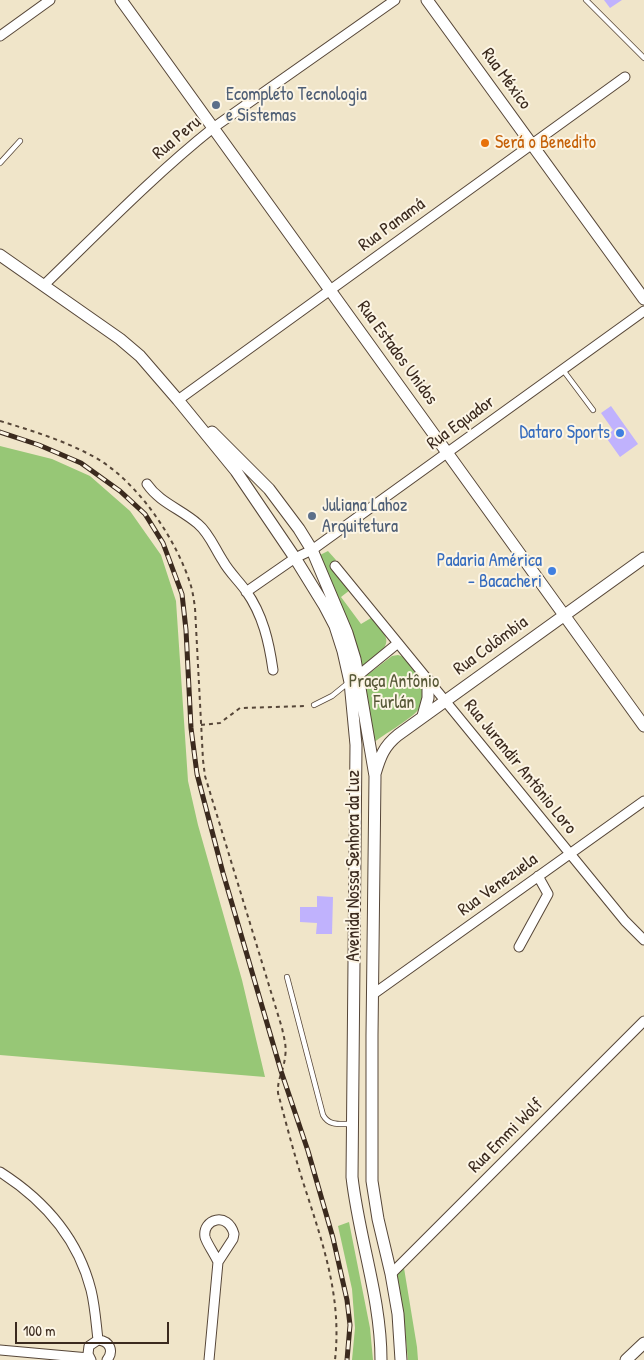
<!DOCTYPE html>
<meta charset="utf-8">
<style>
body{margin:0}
#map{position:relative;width:644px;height:1360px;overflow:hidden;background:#f0e5c9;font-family:"Patrick Hand",sans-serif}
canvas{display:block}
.scale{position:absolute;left:15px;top:1322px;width:154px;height:22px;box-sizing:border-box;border:2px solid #3b2a1e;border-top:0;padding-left:6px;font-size:15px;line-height:18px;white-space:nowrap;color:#3b2a1e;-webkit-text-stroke:4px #fcf5e5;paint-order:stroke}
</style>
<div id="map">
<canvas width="644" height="1360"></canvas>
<div class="scale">100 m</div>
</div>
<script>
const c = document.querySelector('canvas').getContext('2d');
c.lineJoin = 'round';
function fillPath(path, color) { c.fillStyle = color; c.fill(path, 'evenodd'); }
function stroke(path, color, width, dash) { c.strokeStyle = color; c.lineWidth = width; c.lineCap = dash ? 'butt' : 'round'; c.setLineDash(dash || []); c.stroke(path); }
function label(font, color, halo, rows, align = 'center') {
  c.font = font + ' "Patrick Hand",sans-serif'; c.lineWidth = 4; c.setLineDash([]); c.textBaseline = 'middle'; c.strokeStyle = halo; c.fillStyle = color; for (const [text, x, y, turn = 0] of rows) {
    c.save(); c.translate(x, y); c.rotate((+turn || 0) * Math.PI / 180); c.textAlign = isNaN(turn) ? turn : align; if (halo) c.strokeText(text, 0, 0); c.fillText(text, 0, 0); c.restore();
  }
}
fillPath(new Path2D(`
 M0,446L52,459L90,476L130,511L161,555L176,601L188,781L198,825L242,980L265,1077L0,1055Z
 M328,551L336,560L330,566L350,590L341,597L361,624L371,618C375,623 381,628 384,634C394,648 370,660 360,667L320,555Z
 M398,655C407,657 412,666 417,673C426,683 426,700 418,710C411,719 383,735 373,743L362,679L392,656Z
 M349,1222L370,1328L373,1360H352L355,1328L352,1289L338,1226Z
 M404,1268L417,1347L418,1360H408L403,1310L397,1275Z`), '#97c776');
fillPath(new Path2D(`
 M604,0H622L610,8Z
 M611,406L638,444L620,457L605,436L613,430L601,413Z
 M317,896L333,897L332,934H316L317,923L300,922V907H317Z`), '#c0b2fd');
const lane = new Path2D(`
 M586,0L644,58
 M0,163L20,141
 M563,370L593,410
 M314,705L332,696L348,683
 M287,977L323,1115C329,1126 339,1124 351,1124`);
const street = new Path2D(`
 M0,36L50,0
 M44,285C99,232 153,176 213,128L395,0
 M178,400L625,77
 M147,484C160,503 181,509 198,524C209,533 215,549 223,561C229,572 239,581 246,591C263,615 269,642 273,670
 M335,566L625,921L644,940
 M246,592L295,558L312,550L644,311
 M354,679L398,643
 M519,947L548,894L538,876
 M372,995L644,801
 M0,1172C44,1200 78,1239 91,1290C95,1306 96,1323 98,1340
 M391,1274L644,1021
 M0,1350L89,1358
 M91,1360L88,1354L89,1346L98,1340C110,1341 114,1351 107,1360
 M209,1360L218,1262L233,1239L234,1234C228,1211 202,1219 205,1237C206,1242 215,1255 218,1262`);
const secondary = new Path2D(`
 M121,0L644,726
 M427,0L644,299
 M0,255L120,339L140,356L178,400L236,471L295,558L324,605L335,626L343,651L350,682L356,745L352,1177C359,1239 381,1298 381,1360
 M212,432L269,489L299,529L312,550L347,633L355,659L375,776L372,1035V1181L378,1219L391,1274L398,1314L401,1360
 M423,716L428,698V680
 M375,774C380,757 384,746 398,735L644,558
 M626,1360L644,1343`);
stroke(lane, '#564638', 6);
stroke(street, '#564638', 11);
stroke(secondary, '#564638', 13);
stroke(new Path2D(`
 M0,421C33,431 66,441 96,458C138,482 177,540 191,586C193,593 194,601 195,608L203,760L205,776L282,1028C284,1038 287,1047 285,1057C284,1070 277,1079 278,1093C286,1123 294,1154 304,1185C323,1244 342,1297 335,1360
 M201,725L220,723L240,708L306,706`), '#564638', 2, [4, 4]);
stroke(lane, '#fff', 4.5);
stroke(street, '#fff', 9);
stroke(secondary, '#fff', 11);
const rail = new Path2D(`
 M0,432L39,445L81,463L120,491L145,514L163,543L182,594L186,630L191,728L197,774L223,873L281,1071L308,1151L333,1238L347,1300L350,1325L347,1360`);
stroke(rail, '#3b2a1e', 5);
stroke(rail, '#fcf5e5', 3, [9]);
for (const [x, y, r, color] of [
 [216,105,5,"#5c6f8a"],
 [485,143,5,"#e8710a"],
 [620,433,5,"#3f7fe0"],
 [312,516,5,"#5c6f8a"],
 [552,571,5,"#3f7fe0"]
]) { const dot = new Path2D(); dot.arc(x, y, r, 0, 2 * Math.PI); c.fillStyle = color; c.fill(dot); stroke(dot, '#fcf5e5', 2); }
label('18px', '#3b2a1e', '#fcf5e5', [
 ["Rua México",506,79,54],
 ["Rua Peru",177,138,-40],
 ["Rua Panamá",392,225,-36],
 ["Rua Estados Unidos",397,353,54],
 ["Rua Equador",461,423,-36],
 ["Rua Colômbia",491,646,-36],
 ["Rua Jurandir Antônio Loro",520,767,51],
 ["Avenida Nossa Senhora da Luz",354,866,-90],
 ["Rua Venezuela",498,885,-36],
 ["Rua Emmi Wolf",506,1136,-45]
]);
label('18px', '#4e5e75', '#fcf5e5', [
 ["Ecompleto Tecnologia",226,95],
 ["e Sistemas",226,116],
 ["Juliana Lahoz",322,506],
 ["Arquitetura",322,527]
], 'left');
label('18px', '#c56008', '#fcf5e5', [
 ["Será o Benedito",495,143]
], 'left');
label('18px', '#366cbe', '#fcf5e5', [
 ["Dataro Sports",610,433],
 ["Padaria América",542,561],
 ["- Bacacheri",542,582]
], 'right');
label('18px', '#575938', '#fcf5e5', [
 ["Praça Antônio",394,682],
 ["Furlán",394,703]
]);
</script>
